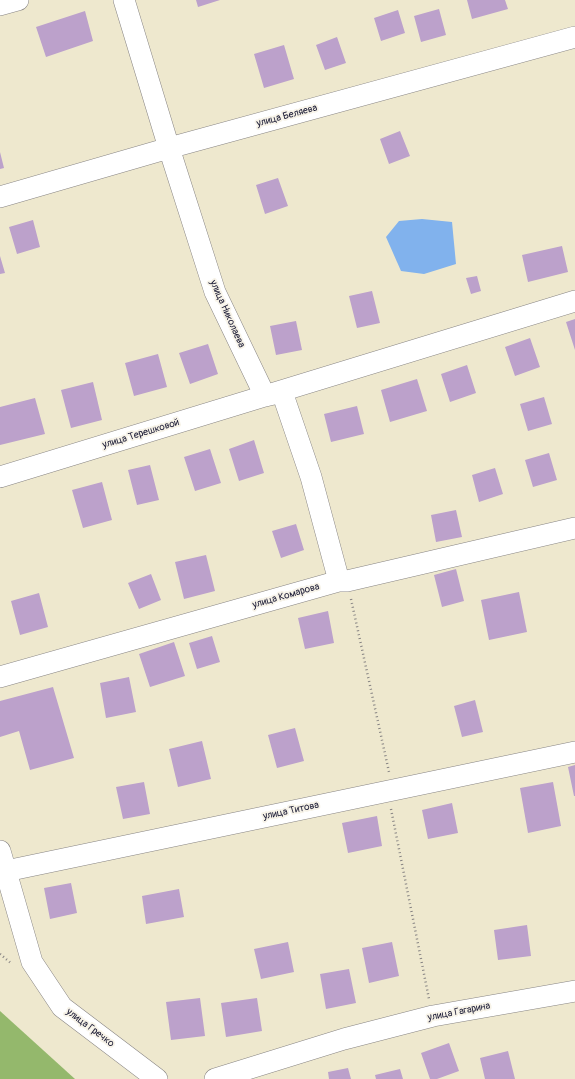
<!DOCTYPE html>
<meta charset="utf-8">
<style>
body{margin:0}
canvas{display:block;background:#eee8ce}
</style>
<canvas width="575" height="1079"></canvas>
<script>
const c = document.querySelector('canvas').getContext('2d');
c.lineJoin = 'round';
function fillPath(path, color) { c.fillStyle = color; c.fill(path, 'evenodd'); }
function stroke(path, color, width, dash) { c.strokeStyle = color; c.lineWidth = width; c.lineCap = dash ? 'butt' : 'round'; c.setLineDash(dash || []); c.stroke(path); }
function label(font, color, halo, rows, align = 'center') {
  c.font = font + ' Pangolin,sans-serif'; c.lineWidth = 3.5; c.setLineDash([]); c.textBaseline = 'middle'; c.strokeStyle = halo; c.fillStyle = color; for (const [text, x, y, turn = 0] of rows) {
    c.save(); c.translate(x, y); c.rotate((+turn || 0) * Math.PI / 180); c.textAlign = isNaN(turn) ? turn : align; if (halo) c.strokeText(text, 0, 0); c.fillText(text, 0, 0); c.restore();
  }
}
fillPath(new Path2D(`
 M0,1011L75,1079H0Z`), '#94b86c');
fillPath(new Path2D(`
 M422,219L452,222L456,264L424,274L401,271L386,237L399,221Z`), '#81b2ed');
fillPath(new Path2D(`
 M196,0H220L198,7Z
 M467,0H505L508,9L472,19Z
 M439,9L446,35L421,42L414,16Z
 M398,10L405,33L381,41L374,18Z
 M85,11L93,41L46,57L36,27Z
 M337,37L346,63L325,70L316,45Z
 M284,45L294,79L264,88L254,54Z
 M400,131L410,156L389,164L380,139Z
 M0,152L4,168L0,169Z
 M278,178L288,206L265,214L256,185Z
 M33,220L40,247L17,254L9,227Z
 M562,246L568,272L528,282L522,255Z
 M0,256L5,273L0,274Z
 M477,276L481,291L471,294L466,278Z
 M372,291L380,323L357,328L349,296Z
 M575,319V350L566,322Z
 M296,321L302,350L276,355L270,326Z
 M530,338L540,367L515,376L505,347Z
 M208,344L218,374L190,384L179,353Z
 M158,354L167,387L134,396L125,363Z
 M467,365L476,393L450,402L441,374Z
 M417,379L427,411L390,422L381,390Z
 M93,382L102,420L71,428L61,390Z
 M544,397L552,424L528,431L520,404Z
 M35,398L45,434L0,445V407Z
 M357,406L364,434L331,442L324,414Z
 M254,440L264,473L239,481L229,449Z
 M210,449L221,483L195,491L184,457Z
 M549,453L557,480L533,487L525,460Z
 M150,465L159,500L137,505L128,470Z
 M495,468L503,494L479,502L472,475Z
 M102,482L112,520L83,528L72,490Z
 M456,510L462,537L436,542L431,515Z
 M296,524L304,550L281,558L272,531Z
 M206,555L215,591L184,599L175,562Z
 M456,569L464,601L442,607L434,575Z
 M151,574L161,600L139,609L128,583Z
 M519,592L527,632L489,640L481,600Z
 M39,593L48,627L20,635L11,601Z
 M328,611L334,643L305,649L298,618Z
 M212,636L220,662L197,669L189,643Z
 M174,642L185,676L150,687L139,654Z
 M129,677L136,712L106,718L100,683Z
 M53,687L74,758L30,770L19,731L0,737V701Z
 M475,700L483,732L462,737L454,706Z
 M295,728L304,761L277,768L268,735Z
 M202,741L211,779L178,787L169,749Z
 M575,765V796H574L568,767Z
 M144,782L150,814L123,819L116,787Z
 M553,782L561,826L528,833L520,788Z
 M452,803L458,833L428,839L422,810Z
 M377,816L382,846L348,853L342,823Z
 M71,883L77,913L50,919L44,888Z
 M179,889L184,917L146,924L142,896Z
 M527,925L531,956L498,960L494,930Z
 M288,942L294,972L261,979L254,949Z
 M392,942L399,976L369,983L362,948Z
 M349,969L356,1003L326,1009L320,974Z
 M200,998L205,1036L171,1040L166,1002Z
 M257,998L262,1031L226,1037L221,1003Z
 M449,1043L459,1071L437,1079H430L421,1053Z
 M508,1051L515,1079H485L480,1058Z
 M348,1068L351,1079H329L328,1072Z
 M400,1069L403,1079H376L375,1075Z`), '#bca1cb');
const minor = new Path2D(`
 M124,0L169,148L215,292L265,396L282,392L311,477L339,581
 M0,5L18,0
 M0,197L169,148L575,37
 M0,477L575,301
 M0,677L339,581H347L575,528
 M0,851L32,962L62,1007L157,1079
 M6,871L575,752
 M215,1079L344,1039L433,1016L575,991`);
stroke(minor, '#888584', 22);
stroke(new Path2D(`
 M351,599L389,772
 M391,809L429,999
 M0,954L12,964`), '#888584', 2.5, [1, 3]);
stroke(minor, '#fff', 21);
label('10px', '#22223b', '#f7f3e8', [
 ["улица Беляева",287,116,-15],
 ["улица Николаева",227,314,66],
 ["улица Терешковой",141,434,-17],
 ["улица Комарова",286,596,-16],
 ["улица Титова",291,811,-12],
 ["улица Гагарина",459,1012,-11],
 ["улица Гречко",90,1028,37]
]);
</script>
